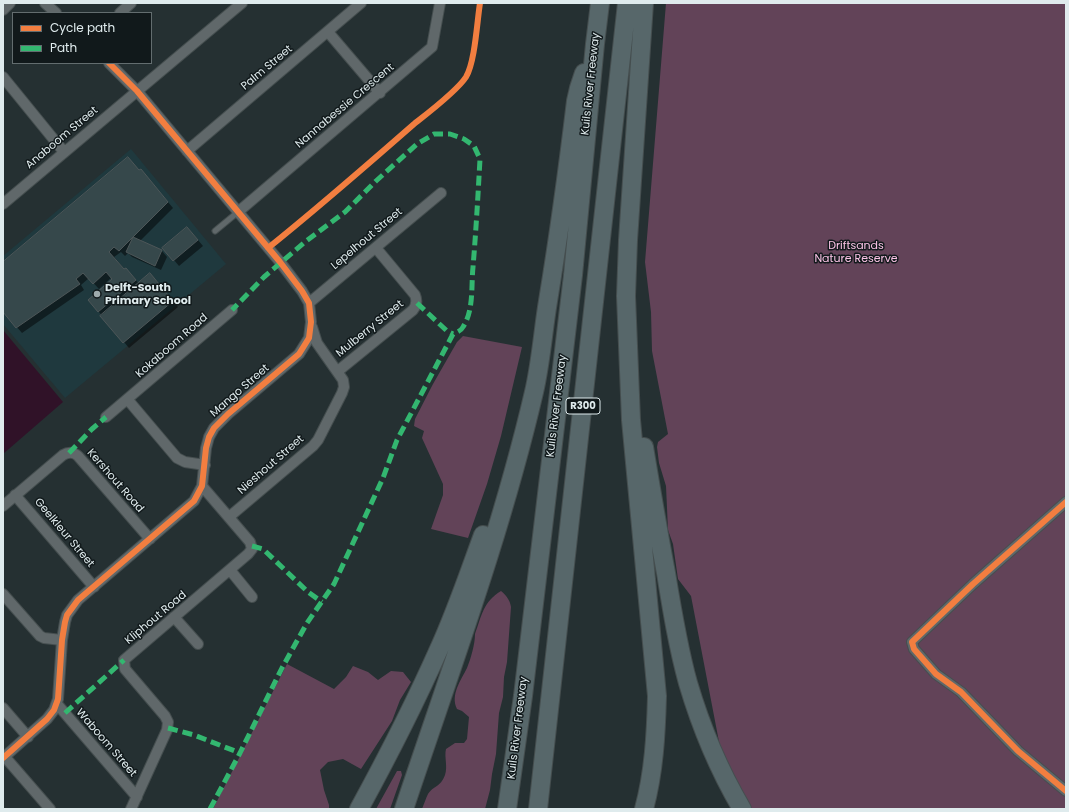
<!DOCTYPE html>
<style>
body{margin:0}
#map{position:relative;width:1069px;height:812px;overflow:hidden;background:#253032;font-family:Poppins,sans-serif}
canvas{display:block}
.frame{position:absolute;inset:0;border:4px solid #dfebed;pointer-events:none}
.legend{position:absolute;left:12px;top:12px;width:140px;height:52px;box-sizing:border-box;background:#11191b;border:1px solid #636d6f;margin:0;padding:5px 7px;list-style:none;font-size:12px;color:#dfebed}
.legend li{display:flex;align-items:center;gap:8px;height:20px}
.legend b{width:20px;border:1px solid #636d6f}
</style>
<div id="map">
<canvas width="1069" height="812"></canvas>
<div class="frame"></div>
<ul class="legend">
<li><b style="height:5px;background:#f27e40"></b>Cycle path</li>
<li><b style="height:5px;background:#33b770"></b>Path</li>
</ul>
</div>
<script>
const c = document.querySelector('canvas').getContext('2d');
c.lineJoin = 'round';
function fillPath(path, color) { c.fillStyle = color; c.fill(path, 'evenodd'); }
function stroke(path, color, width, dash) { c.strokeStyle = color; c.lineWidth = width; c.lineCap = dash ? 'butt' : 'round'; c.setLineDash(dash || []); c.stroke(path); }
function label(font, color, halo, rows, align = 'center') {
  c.font = font + ' Poppins,sans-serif'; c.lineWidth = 3; c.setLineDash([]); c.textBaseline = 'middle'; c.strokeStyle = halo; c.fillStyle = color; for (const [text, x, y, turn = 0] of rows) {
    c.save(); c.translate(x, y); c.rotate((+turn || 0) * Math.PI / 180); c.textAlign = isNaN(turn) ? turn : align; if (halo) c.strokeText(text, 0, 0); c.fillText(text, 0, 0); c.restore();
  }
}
fillPath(new Path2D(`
 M131,149L226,264L65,398L3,324V256Z`), '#1f393e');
fillPath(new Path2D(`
 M666,3H1066V809H738L730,799L691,596L678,579L673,544L668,530L666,486L659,463L657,447L658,442L668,434L652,351L651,312L645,262Z
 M463,336L522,347L501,436L487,484L468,538L431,529L443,495V484L422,438L424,431L414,426L415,419L433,384L457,342Z
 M501,591C506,595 510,600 511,607L507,662L504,677L503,697L499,713L496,754L492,774L490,790L485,809H422C424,804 426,798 428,794C434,785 440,788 445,775C448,766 444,757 446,749L455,743H464L467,739L469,717L462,711L457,709C450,695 461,680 467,668C471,658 475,644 475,634C482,615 483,602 501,591Z
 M287,664L334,689L346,677L353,666L368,672L378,680L391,671L403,672L411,682L400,700L392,721L361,769L343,759L328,762L320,770L324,790L329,805V809H213Z
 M397,771H401L402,775L390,809H376Z`), '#624358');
fillPath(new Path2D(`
 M3,330L63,402L3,454Z`), '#301228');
fillPath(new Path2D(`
 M140,171L146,176L173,208L140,241L162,251L167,257L161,270L132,257L128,253L125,256L121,252L114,257L125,270L131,274L139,284L156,280L178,307L129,348L89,300L114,279L112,277L99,289L89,278L81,285L84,290L22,333L3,311V263Z
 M193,234L203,246L179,266L164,248Z`), '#0007');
const building = new Path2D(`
 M128,157L139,170L141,169L168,202L133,237L162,250L155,266L126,252L133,237L119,251L114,247L109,252L124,269L126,268L136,280L98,312L88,300L112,279L106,272L93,284L83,273L76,279L80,284L16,328L3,312V262Z
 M187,227L198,240L173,261L162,248Z
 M150,273L173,301L123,343L100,316Z`);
fillPath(building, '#36484b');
stroke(building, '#4d5658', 1);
const service = new Path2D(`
 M215,231L238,212`);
const minor = new Path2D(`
 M45,3L56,13
 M3,10L10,3
 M120,13L131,3
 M328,32L380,93
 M3,77L64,152
 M187,151L361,3
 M3,204L242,3
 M238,212L432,47L440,3
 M309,303L441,193
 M338,371L413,310C417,305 417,300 415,295L376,248
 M128,400L177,458L185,462L205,465
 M106,417L232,310
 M15,495L94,587
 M1066,502L973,584L912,642L914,649L936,674L961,692L1018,751L1066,791
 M3,506L63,455C68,452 74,452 78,456L150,539
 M229,517L313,446L318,440L342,393L344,387L343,380L317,343L312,327
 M230,570L252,597
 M3,594L40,636L44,638L62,640
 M174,617L198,644
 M57,704L137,797
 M3,708L28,737
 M5,757L50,809
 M3,758L47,719L54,710L58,699L62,640L65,622L67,615L78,600L194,501L202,486L206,448L209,437L214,428L228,414L299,354L309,338L311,322L309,303L302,291L280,262L137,91L109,63
 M131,809L167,730L168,722L165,716L125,669L124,660L248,554L252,549L250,542L202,486`);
const motorway = new Path2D(`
 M644,3L628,240L626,296L631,420L657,696C656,734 654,772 644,809
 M644,447C651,489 658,531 666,573C672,610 678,647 688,683C701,727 719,770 742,809
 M359,809C388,756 415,703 439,649C456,612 469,573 483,535
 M404,809C450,671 501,534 534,392C541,362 543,331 548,301C559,234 568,168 576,101L579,88L584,73
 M507,809L523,696L573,275L595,44L600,3
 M538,809L627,3`);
stroke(service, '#454e4f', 7);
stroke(minor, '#454e4f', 12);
stroke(motorway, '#454e4f', 20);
stroke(service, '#60686a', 5);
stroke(minor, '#60686a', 10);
stroke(motorway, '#57676a', 18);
stroke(new Path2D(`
 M417,303L447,331L453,334
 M69,453L92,429L106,417
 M252,546L263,549L308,592L322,602
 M65,713L124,660
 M168,728L194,735L240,753
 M210,809L240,753L282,668L307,623L334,584L383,478L397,440L453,334C457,332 461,331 463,327C474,310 471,287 473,267C476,231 478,195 480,159L474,146L464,139L450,134H434L417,144L376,181L345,212L305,242L264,277L232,310`), '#33b770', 5, [10, 5]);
stroke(new Path2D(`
 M268,248C318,208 366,166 414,124C428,113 457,91 466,77C475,62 477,22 480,3
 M1066,502L973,584L912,642L914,649L936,674L961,692L1018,751L1066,791
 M3,758L47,719L54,710L58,699L62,640L65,622L67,615L78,600L194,501L202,486L206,448L209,437L214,428L228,414L299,354L309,338L311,322L309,303L302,291L280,262L137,91L109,63`), '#f27e40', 6);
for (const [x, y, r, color] of [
 [97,294,4,"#9eaaac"]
]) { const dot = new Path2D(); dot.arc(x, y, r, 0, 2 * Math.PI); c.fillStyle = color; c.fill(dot); stroke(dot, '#11191b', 1.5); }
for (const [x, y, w] of [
 [583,406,34]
]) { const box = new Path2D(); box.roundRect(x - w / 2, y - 8, w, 16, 3); c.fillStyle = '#11191b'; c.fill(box); stroke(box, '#dfebed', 1); }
label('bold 10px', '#dfebed', null, [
 ["R300",583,406]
]);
label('11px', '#dfebed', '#11191b', [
 ["Palm Street",267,68,-40],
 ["Kuils River Freeway",591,84,-84],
 ["Nannabessie Crescent",345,106,-40],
 ["Anaboom Street",62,138,-40],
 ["Lepelhout Street",367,239,-40],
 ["Mulberry Street",370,329,-39],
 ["Kokaboom Road",172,346,-41],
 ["Mango Street",240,391,-41],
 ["Kuils River Freeway",557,406,-83],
 ["Nieshout Street",271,465,-41],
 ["Kershout Road",115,481,49],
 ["Geelkleur Street",64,533,50],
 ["Kliphout Road",156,618,-40],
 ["Kuils River Freeway",518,728,-83],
 ["Waboom Street",106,743,49]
]);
label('11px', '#fac2e5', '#11191b', [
 ["Driftsands",856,246],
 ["Nature Reserve",856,259]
]);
label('bold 11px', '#dfebed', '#11191b', [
 ["Delft-South",105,288],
 ["Primary School",105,301]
], 'left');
</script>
